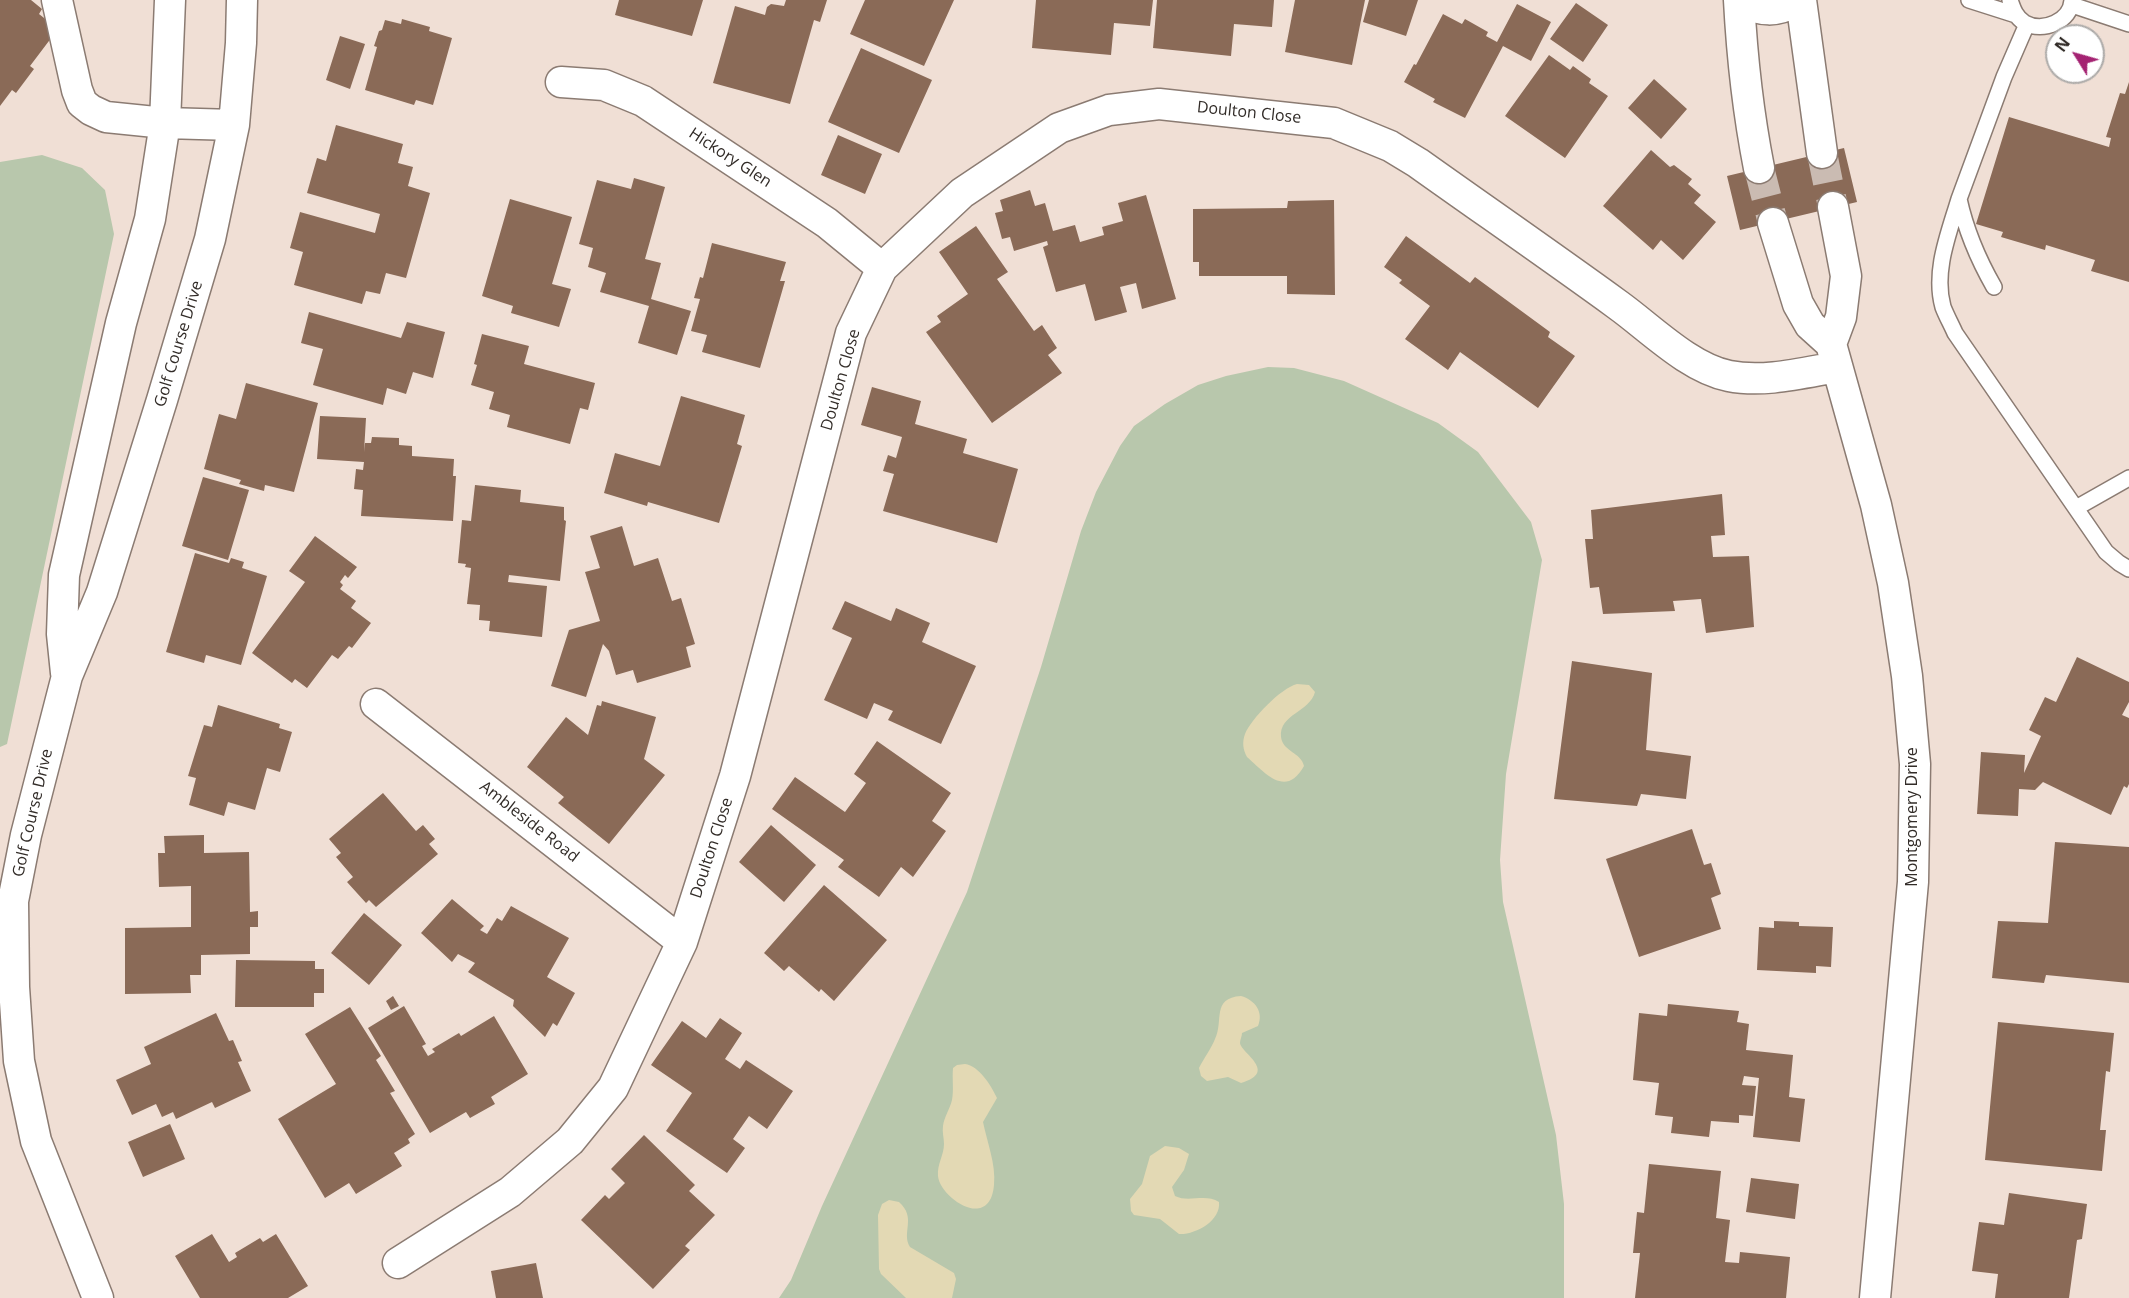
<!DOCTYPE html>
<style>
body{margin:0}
#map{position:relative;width:2129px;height:1298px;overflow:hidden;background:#f0dfd5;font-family:"Open Sans",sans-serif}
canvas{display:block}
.north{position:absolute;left:2045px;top:24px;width:60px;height:60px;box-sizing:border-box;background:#fff;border:2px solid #adaba9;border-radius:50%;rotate:307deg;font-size:16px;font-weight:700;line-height:24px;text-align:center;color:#322c28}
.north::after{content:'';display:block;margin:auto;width:21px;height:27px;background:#a42372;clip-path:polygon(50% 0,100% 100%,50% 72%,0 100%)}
</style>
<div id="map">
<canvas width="2129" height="1298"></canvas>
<div class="north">N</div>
</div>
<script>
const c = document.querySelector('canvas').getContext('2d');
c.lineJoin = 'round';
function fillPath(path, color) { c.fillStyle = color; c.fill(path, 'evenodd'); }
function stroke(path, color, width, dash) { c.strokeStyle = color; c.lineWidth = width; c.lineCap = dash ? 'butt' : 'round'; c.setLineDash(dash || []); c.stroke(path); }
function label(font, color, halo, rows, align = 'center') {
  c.font = font + ' "Open Sans",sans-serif'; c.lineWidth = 6; c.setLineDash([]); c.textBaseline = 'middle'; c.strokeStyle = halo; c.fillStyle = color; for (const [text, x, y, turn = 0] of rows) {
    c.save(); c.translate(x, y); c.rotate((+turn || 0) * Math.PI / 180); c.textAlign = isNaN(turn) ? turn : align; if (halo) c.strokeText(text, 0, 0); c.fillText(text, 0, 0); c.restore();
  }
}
fillPath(new Path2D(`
 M42,155L82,168L105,190L114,234L7,744L0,747V162Z
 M1268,367L1294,368L1344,381L1438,423L1478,452L1531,522L1542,560L1506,774L1500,860L1503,902L1556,1135L1564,1204V1298H779L791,1280L822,1206L967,892L1041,667L1081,531L1096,492L1120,446L1134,426L1165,404L1198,385L1226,376Z`), '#b8c7ac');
fillPath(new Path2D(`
 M1297,684L1309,685L1315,692C1310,712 1279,714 1281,737C1283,752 1301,752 1304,766C1286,798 1266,774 1247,757C1243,750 1242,742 1245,734C1251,719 1281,688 1297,684Z
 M1241,996C1255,1000 1264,1012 1258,1026L1242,1033C1242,1036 1240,1040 1240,1043C1241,1053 1279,1072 1241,1083L1228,1077L1207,1081L1201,1076L1199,1068C1204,1058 1211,1049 1215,1039C1224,1021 1211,998 1241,996Z
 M965,1064C979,1066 991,1085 997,1098L983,1122C987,1142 996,1164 994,1185C990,1232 940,1198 938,1176C937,1164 944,1155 944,1144C944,1138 942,1132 943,1126C944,1117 950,1109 952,1100C954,1090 952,1079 953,1068L957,1065Z
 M1165,1146L1179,1148L1189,1154L1184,1170L1172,1187L1175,1196C1189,1203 1205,1193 1219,1202C1221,1221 1195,1235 1179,1234L1160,1219L1134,1215L1131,1211L1130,1199L1142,1184L1150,1156Z
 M889,1200L899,1202C917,1218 901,1232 910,1247L954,1273L956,1279L952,1298H906L881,1274L879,1269L878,1215L882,1204Z`), '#e3d9b4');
fillPath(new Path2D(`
 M0,0H31L42,9L39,14L58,29L30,66L34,69L16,93L12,90L0,106Z
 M619,0H703L692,36L615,15Z
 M786,0H827L820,22L814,20L790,104L713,83L735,6L765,15L767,7L771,4L784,6Z
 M865,0H954L924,66L850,34Z
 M1036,0H1153L1150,26L1114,23L1111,55L1032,48Z
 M1157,0H1274L1272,27L1234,24L1231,56L1153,48Z
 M1295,0H1365L1352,65L1285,52Z
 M1369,0H1418L1406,36L1363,22Z
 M1576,3L1608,25L1583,62L1550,39Z
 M1517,4L1551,22L1531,61L1503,46L1465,118L1433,102L1435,99L1404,82L1414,64L1416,65L1443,14L1462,24L1465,19L1488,32L1486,36L1497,42Z
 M402,19L430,27L429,31L452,38L433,105L416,100L414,105L365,90L377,47L374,46L379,31L382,30L385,20L401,24Z
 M340,36L365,44L350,89L326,80Z
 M861,48L932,80L899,153L828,122Z
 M1549,55L1570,70L1573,66L1591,79L1589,83L1608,96L1565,158L1505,116Z
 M1654,79L1687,109L1661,139L1628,108Z
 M2129,82V282L2091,271L2095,260L2046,245L2045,250L2001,237L2003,232L1976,224L2009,117L2109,147L2111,138L2106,137L2120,93L2125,94Z
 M336,125L403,144L398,163L413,167L408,186L430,193L406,278L386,273L380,294L366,291L362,304L294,285L303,252L290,248L300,212L375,233L380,214L307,193L317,158L326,161Z
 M838,135L882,154L865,194L821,175Z
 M1844,148L1857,202L1740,230L1727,176Z
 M1651,150L1670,167L1674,165L1692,179L1688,184L1701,195L1694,203L1716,222L1683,260L1661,240L1653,250L1603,206Z
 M634,178L665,187L645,259L661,263L651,299L691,311L677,355L638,343L649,306L600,292L606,273L588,267L593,248L579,244L597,180L631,189Z
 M1030,190L1035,206L1045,203L1053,231L1075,225L1080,242L1104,235L1102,227L1123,221L1118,203L1146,195L1176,299L1142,309L1136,283L1120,287L1127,312L1095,321L1085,284L1056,292L1043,247L1048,245L1047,241L1014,251L1010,237L1002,239L995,213L1003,211L1000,200Z
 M510,199L572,217L552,284L571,289L559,327L511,313L513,306L482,296Z
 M1334,200L1335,295L1287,294V276H1199V262H1193V209L1287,208L1288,201Z
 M976,226L1008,272L997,279L1034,331L1042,325L1057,348L1048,355L1062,373L992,423L926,332L941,322L937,316L968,294L939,252Z
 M1406,236L1470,283L1475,277L1550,332L1548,337L1575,356L1538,408L1460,352L1448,370L1405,339L1430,306L1399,283L1402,280L1384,267Z
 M712,243L786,262L780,281H785L760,368L702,352L707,335L691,331L700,299L694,298L700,277L703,278Z
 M309,312L401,338L407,322L445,332L433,378L413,372L406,394L387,388L383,405L313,385L323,349L301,343Z
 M482,334L529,346L524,364L595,383L588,410L580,408L570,444L507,427L510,415L489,409L494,392L471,385L477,365L474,364Z
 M246,383L318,403L294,492L265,485L264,491L239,484L241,480L204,469L219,414L236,419Z
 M872,387L921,401L915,424L967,439L963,453L1018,469L997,543L883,511L894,474L883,471L888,455L896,458L902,437L861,425Z
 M681,396L745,415L737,444L742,446L719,523L648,502L647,506L604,493L615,453L660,466Z
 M320,416L366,418L364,452L365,443H371L372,437L399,438V445L412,446V456L454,459L453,476H456L453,521L361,516L363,490L354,489L356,469L363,470L364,462L317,459Z
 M203,477L249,490L228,560L182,546Z
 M475,485L521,490L520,502L564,507V520L566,521L560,581L509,575L508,582L547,586L542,637L489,631L490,621L479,620L480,605L467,604L471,568L465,567L466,564L458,563L462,520L471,521Z
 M1722,494L1725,535L1711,536L1713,557L1749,556L1754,627L1706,633L1701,599L1673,601L1675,611L1603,614L1599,587L1590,588L1585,539H1593L1591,510Z
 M622,526L634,566L658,558L672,601L681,598L695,644L686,647L691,667L637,683L633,670L616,675L609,651L603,644L586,697L551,686L569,630L600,621L585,572L600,568L590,536Z
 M315,536L357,567L348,578L345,575L340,582L343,585L340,589L356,601L351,608L371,623L352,648L349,646L338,659L332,655L307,688L295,679L292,683L252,653L305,582L289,571Z
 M195,553L229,563L231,558L244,562L242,568L267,576L241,665L206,655L204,663L166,652Z
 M845,601L891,621L896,608L930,623L922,642L976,666L941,744L888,720L893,711L874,703L867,719L824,700L852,638L832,629Z
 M2077,657L2129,682V702L2122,715L2129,718V784L2127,788L2124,786L2111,815L2043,782L2035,790L2019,789L2018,816L1977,814L1981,752L2025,755L2024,773L2041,736L2029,730L2045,697L2056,702Z
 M1572,661L1652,673L1646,750L1691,756L1686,799L1641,794L1637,806L1554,799Z
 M602,701L656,717L644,759L665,775L609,844L558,803L564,797L527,767L566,717L588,735L597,705L601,706Z
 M218,705L280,724L279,728L292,732L280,772L267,768L255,810L228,802L224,816L189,805L196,778L188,776L204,725L212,727Z
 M877,741L951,793L932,821L946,831L913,877L901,867L879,897L838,867L844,860L772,809L795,777L845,812L866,783L854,774Z
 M383,793L416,831L423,825L435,839L429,844L438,854L376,907L369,900L366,903L347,882L353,877L336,857L341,853L329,839Z
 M771,825L816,865L784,902L739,862Z
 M1692,829L1704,865L1711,863L1721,894L1711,898L1721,929L1639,957L1606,859Z
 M204,835V853L249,852L250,912L258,911V927H250V954L201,955V975H190L191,993L125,994V928L191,927V886L159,887L158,853H165L164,836Z
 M2055,842L2129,847V983L2046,975L2044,983L1992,978L1998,921L2048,923Z
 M824,885L887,940L834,1001L821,989L819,992L789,966L784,971L764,953Z
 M452,899L484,926L480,930L487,934L497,918L502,921L511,906L569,938L547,977L575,993L557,1026L553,1023L545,1037L513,1006L514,1000L468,972L475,963L458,954L452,962L421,933Z
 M364,913L402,945L369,985L331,953Z
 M1774,921L1799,922V926L1833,927L1831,967L1816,966V973L1757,970L1759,927L1774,928Z
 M236,960L315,961V969H324V993H314V1007H235Z
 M393,996L399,1006L391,1010L386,1001Z
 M1668,1004L1739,1011L1737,1022L1749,1024L1746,1050L1793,1055L1789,1097L1805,1099L1800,1142L1753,1137L1759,1078L1744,1076L1742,1085L1756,1086L1753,1116L1739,1115V1123L1711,1121L1709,1137L1671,1133L1673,1117L1655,1115L1659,1083L1633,1080L1639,1013L1667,1016Z
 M404,1006L426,1044L422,1046L428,1056L435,1052L432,1049L459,1033L461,1036L494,1016L528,1074L491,1097L495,1104L470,1118L466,1112L430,1133L368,1028Z
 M350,1007L381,1056L376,1060L395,1091L390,1093L415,1134L408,1139L410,1143L394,1153L402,1166L356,1194L349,1183L325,1198L278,1119L336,1084L305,1034Z
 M216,1013L229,1041L233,1040L242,1061L238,1062L251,1091L215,1108L212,1102L176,1119L173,1112L162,1117L156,1104L132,1115L116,1080L151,1064L144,1047Z
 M720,1018L742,1033L725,1059L740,1069L746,1060L793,1091L767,1129L749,1116L733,1139L745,1148L727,1173L666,1131L692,1093L651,1065L682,1021L706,1038Z
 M1998,1022L2114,1033L2110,1072L2106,1071L2100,1130H2106L2102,1171L1985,1160Z
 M170,1124L185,1159L143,1177L128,1142Z
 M644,1135L695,1185L689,1191L715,1215L685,1246L690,1250L653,1289L581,1220L605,1195L609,1199L625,1183L611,1169Z
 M1649,1164L1721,1171L1716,1218L1730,1220L1725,1262L1739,1263L1740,1252L1790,1257L1786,1298H1635L1640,1253H1633L1637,1212L1644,1213Z
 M1751,1178L1799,1184L1795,1219L1746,1212Z
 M2009,1193L2087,1204L2082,1239L2077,1240L2069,1298H1995L1998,1274L1972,1271L1979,1222L2004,1225Z
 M212,1234L229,1262L237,1257L235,1253L260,1238L263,1242L276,1234L308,1286L288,1298H200L175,1256Z
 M536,1263L543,1298H496L491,1271Z`), '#8a6a57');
stroke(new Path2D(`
 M1822,153L1833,207
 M1759,168L1773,223`), '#cabbb2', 30, [30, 15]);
const service = new Path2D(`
 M1969,0L2016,15
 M2010,0C2013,9 2016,18 2025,23C2043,33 2071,21 2072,0
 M2072,5L2129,24
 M1959,199C1949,233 1933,271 1943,307C1946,315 1951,324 1955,333L2106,552L2119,563L2129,569
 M1994,287C1978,259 1966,231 1959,199L2004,77L2027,24
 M2076,508L2129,478`);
const minor = new Path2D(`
 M57,0L77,90L82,103L91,110L106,117L165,123L234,125
 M1739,0C1742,57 1748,112 1759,168
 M1739,0C1761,12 1776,13 1798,0
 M1801,0L1822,153
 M561,82L604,85L643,101L827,223L882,268
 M1773,223L1798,304L1810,325L1831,344L1876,505L1893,583L1907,676L1915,764L1913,882L1875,1298
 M1831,344L1841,317L1846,276L1833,207
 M66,673L62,634L64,575L121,323L150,219L165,123L170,0
 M376,704L682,942
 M398,1263L510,1192L570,1141L613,1088L682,942L735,776L851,333L882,268L962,193L1059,128L1109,110L1159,104L1334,123L1390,146L1418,163C1484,210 1552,257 1618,305C1650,328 1689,368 1729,376C1764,383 1802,373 1837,367
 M98,1298L36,1141L19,1061L14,987L13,901L26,835L67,676L102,592L162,400L210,239L234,125L241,43L242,0`);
stroke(service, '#8b7b72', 18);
stroke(minor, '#8b7b72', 33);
stroke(service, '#fff', 15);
stroke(minor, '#fff', 30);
label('16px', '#322c28', '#fff', [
 ["Doulton Close",1249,113,6],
 ["Hickory Glen",730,158,33],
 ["Golf Course Drive",179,344,-73],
 ["Doulton Close",841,380,-74],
 ["Golf Course Drive",33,813,-77],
 ["Montgomery Drive",1912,817,-90],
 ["Ambleside Road",529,822,38],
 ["Doulton Close",712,848,-72]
]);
</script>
